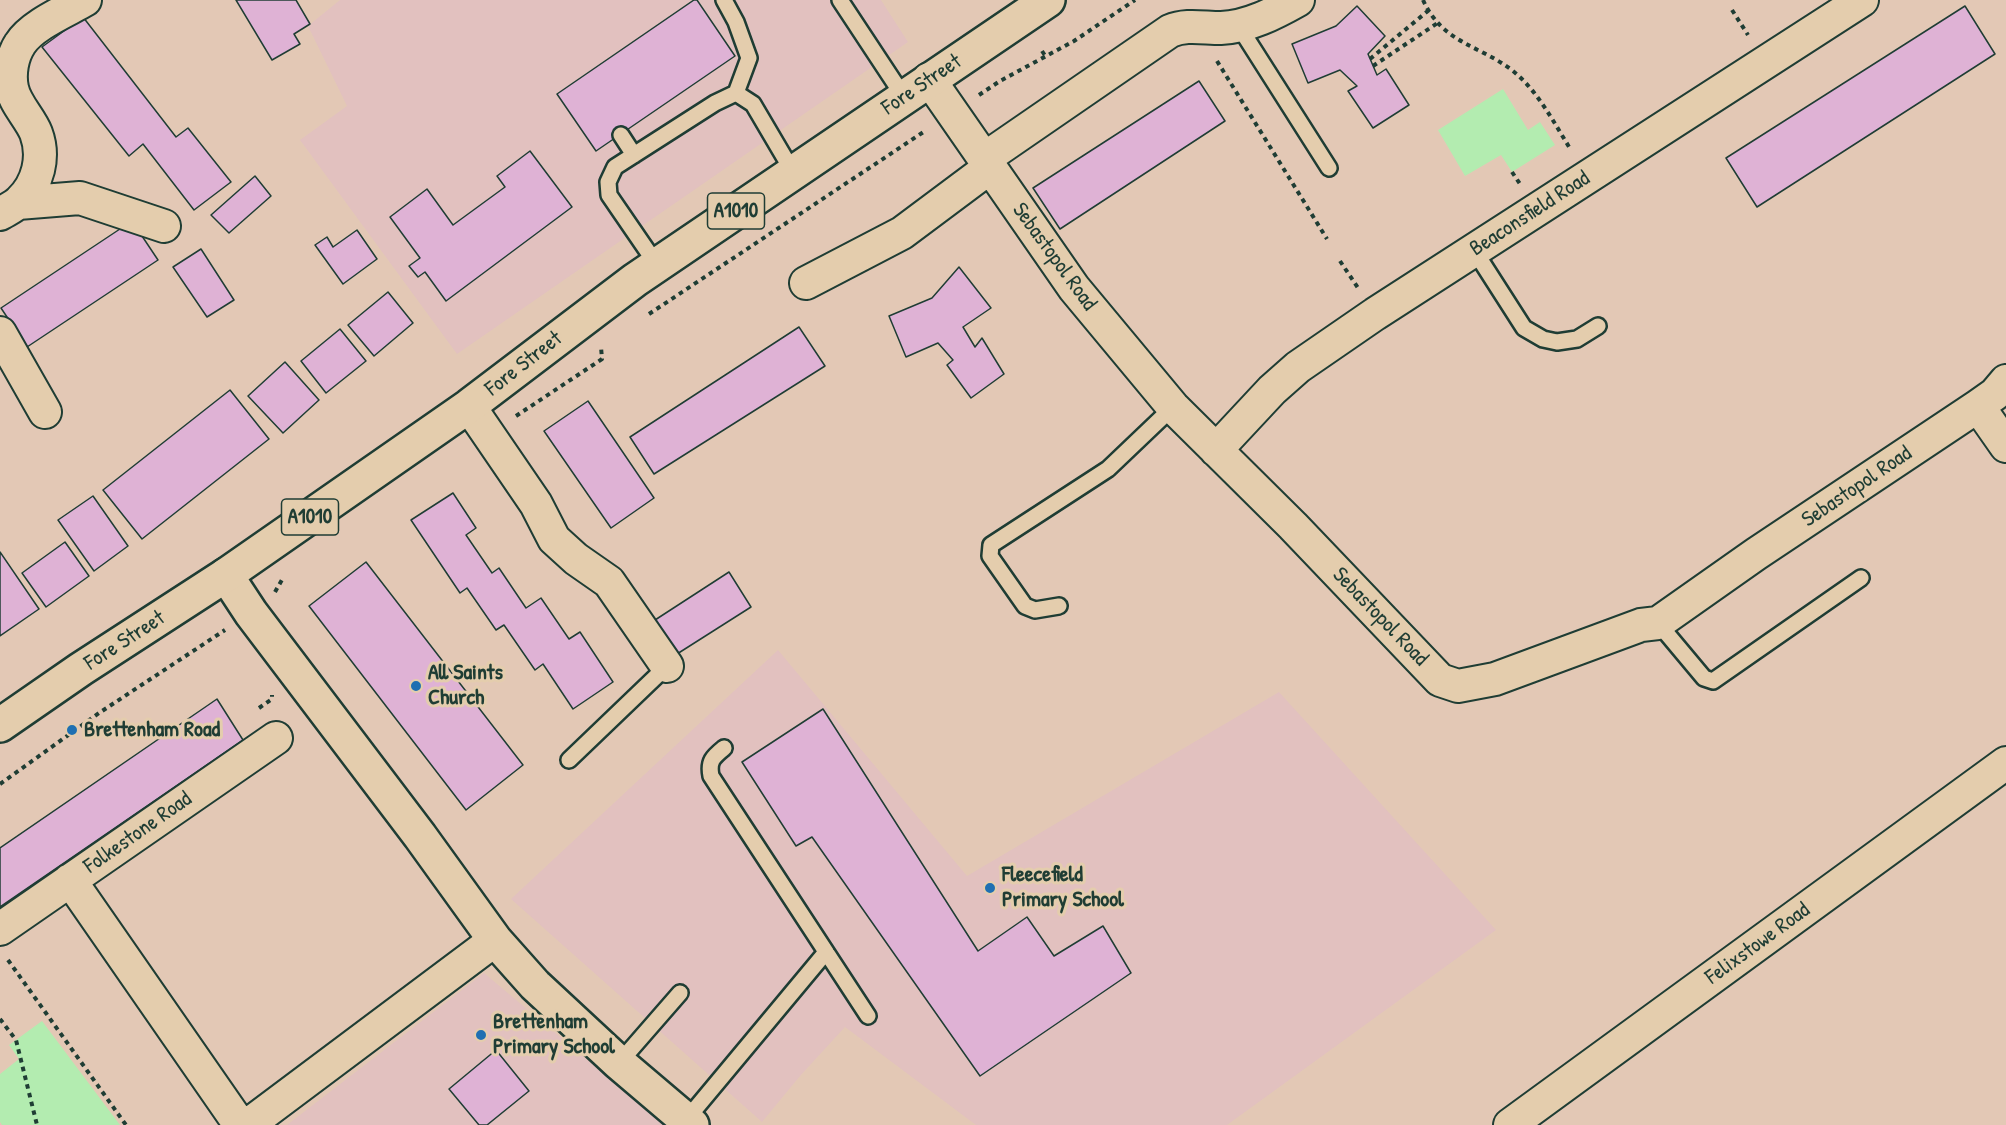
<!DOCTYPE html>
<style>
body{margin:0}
canvas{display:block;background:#e3c8b5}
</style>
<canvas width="2006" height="1125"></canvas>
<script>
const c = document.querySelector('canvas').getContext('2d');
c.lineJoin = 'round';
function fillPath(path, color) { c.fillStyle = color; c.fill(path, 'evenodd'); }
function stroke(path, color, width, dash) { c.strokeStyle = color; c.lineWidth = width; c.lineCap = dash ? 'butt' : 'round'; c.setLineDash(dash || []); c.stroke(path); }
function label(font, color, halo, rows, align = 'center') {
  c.font = font + ' "Patrick Hand",sans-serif'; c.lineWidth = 6; c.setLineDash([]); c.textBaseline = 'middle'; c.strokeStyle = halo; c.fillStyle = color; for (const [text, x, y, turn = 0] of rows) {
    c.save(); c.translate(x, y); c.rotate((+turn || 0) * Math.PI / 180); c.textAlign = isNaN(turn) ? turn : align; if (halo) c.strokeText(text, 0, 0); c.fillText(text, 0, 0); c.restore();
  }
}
fillPath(new Path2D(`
 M340,0H881L908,42L457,354L300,140L347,106L308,26Z
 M778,650L967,876L1279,692L1496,930L1227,1125H976L845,1027L800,1076L762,1122L511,899Z
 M484,973L665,1125H287Z`), '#e2c1bf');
fillPath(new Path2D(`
 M1503,89L1528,130L1540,122L1555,145L1512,172L1501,155L1465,176L1438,130Z
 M42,1021L120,1125H2L0,1122V1074L19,1059L9,1045Z`), '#b3ecb0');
const building = new Path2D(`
 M236,0H296L310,24L294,34L300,44L272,60Z
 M694,0H697L735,56L596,151L557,94Z
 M1357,6L1385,36L1368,54L1377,75L1386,69L1409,105L1373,128L1348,91L1357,86L1340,70L1308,83L1292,44L1336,26Z
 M1965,6L1995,54L1757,207L1726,158Z
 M83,17L176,137L188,128L231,182L194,210L143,144L129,156L42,47Z
 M1199,81L1225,121L1060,229L1033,188Z
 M530,151L572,207L446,301L425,272L418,277L409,266L420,258L390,217L427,189L453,225L505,187L497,176Z
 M255,176L271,196L229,233L211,215Z
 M132,221L158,260L27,347L1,308Z
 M357,230L377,259L343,284L315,245L327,237L333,247Z
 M201,249L234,300L207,317L173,267Z
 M959,267L991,308L963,327L975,347L982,338L1004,374L971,398L947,365L953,360L938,343L906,357L889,316L932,298Z
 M388,292L413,323L374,356L348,325Z
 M799,327L825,366L654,474L630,437Z
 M340,329L366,361L326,393L301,361Z
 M285,362L319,400L283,433L248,396Z
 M230,390L269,439L142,539L103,490Z
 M588,401L654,498L611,528L544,431Z
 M453,493L476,528L466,535L492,573L499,568L526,608L541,598L569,639L580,632L613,682L573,709L543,664L535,670L504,625L496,630L467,588L460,593L411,520Z
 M93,496L128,546L94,571L58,520Z
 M65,542L89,576L46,607L22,573Z
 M0,552L39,609L0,636Z
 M366,562L523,765L466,810L309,606Z
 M729,572L751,607L677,654L655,620Z
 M217,699L243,740L0,907V848Z
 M823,709L978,951L1027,917L1054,956L1103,926L1131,973L980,1076L812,837L796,846L742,762Z
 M496,1050L529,1091L487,1125H479L449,1089Z`);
fillPath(building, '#dfb2d5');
stroke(building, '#1f3d34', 1.5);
const lane = new Path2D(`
 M724,0L736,22L749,58L736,93
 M840,0L904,97
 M1238,25L1329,168
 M621,135L634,155
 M1474,250L1524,328L1543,339L1557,342L1577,339L1598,326
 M657,265L609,195L608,182L615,167L715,103L736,93L753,104L793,172
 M1059,606L1035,610L1025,606L990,556L991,545L1108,469L1173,407
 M1658,623L1704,678L1713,681L1861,578
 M724,748C713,757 708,761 711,776L868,1016
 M569,760L667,666
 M619,1063L680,993
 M686,1120L826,952`);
const street = new Path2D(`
 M929,79L1074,288L1173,407L1293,526L1440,680L1458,686L1495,679L1641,625L1658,623L1756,554L1978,406
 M984,159L1170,31C1186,24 1203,28 1221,28C1248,27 1275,13 1298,0
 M18,203L80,198L164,226
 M0,214C6,210 14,207 20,201C38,184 45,157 36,133C30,118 15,104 12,88C9,74 12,56 20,44C32,25 66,11 85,0
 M806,283L902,233L989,168
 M0,333L45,412
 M2006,381L1995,394L1978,406L2006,446
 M469,406L536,504L554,539L576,559L609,582L667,666
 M1216,450L1272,390L1298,367L1375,314L1862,0
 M70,880L240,1125
 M0,929L276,738
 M248,1125L495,940
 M1510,1125L2006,763`);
const secondary = new Path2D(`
 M226,575L251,613L420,836L495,940L535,985L619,1063L692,1125`);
const primary = new Path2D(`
 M0,725L81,669L226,575L469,406L635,280L1048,0`);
stroke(lane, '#1f3d34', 20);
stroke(street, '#1f3d34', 36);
stroke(secondary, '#1f3d34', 38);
stroke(primary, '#1f3d34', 38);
stroke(new Path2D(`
 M1423,0C1443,44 1480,45 1513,71C1538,91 1554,123 1571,150
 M1732,10L1748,35
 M1042,51L1046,57
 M1370,59L1429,10
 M1217,61L1327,239
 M1373,66L1439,22
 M979,95L1000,81L1074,41L1135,0
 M1512,172L1520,184
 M1340,261L1358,288
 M649,314L925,131
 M516,416L602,359L601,347
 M275,592L283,578
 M259,708L272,699V695
 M0,784L99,713L225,630
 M8,960L126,1125
 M0,1019L16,1040L37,1125`), '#1f3d34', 4, [4.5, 4.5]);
stroke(lane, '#e4cdad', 15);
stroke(street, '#e4cdad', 32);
stroke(secondary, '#e4cdad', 33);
stroke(primary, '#e4cdad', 33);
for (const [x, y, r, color] of [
 [416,686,6,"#1f6fb2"],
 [72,730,6,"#1f6fb2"],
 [990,888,6,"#1f6fb2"],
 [481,1035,6,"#1f6fb2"]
]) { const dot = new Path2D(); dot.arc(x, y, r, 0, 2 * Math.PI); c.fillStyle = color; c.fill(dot); stroke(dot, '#e4cdad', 2); }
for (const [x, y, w] of [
 [736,211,57],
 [310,517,57]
]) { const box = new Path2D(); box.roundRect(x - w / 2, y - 18, w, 36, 4.5); c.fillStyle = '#e4cdad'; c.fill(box); stroke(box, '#1f3d34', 1.5); }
label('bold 21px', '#1f3d34', null, [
 ["A1010",736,211],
 ["A1010",310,517]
]);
label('22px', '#1f3d34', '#e4cdad', [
 ["Fore Street",922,85,-34],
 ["Beaconsfield Road",1530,214,-33],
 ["Sebastopol Road",1054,257,54],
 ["Fore Street",524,364,-38],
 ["Sebastopol Road",1857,487,-34],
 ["Sebastopol Road",1380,617,46],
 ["Fore Street",125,641,-33],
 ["Folkestone Road",138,833,-35],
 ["Felixstowe Road",1758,944,-36]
]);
label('bold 22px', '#1f3d34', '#e4cdad', [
 ["All Saints",428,673],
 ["Church",428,698],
 ["Brettenham Road",84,730],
 ["Fleecefield",1002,875],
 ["Primary School",1002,900],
 ["Brettenham",493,1022],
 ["Primary School",493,1047]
], 'left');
</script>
